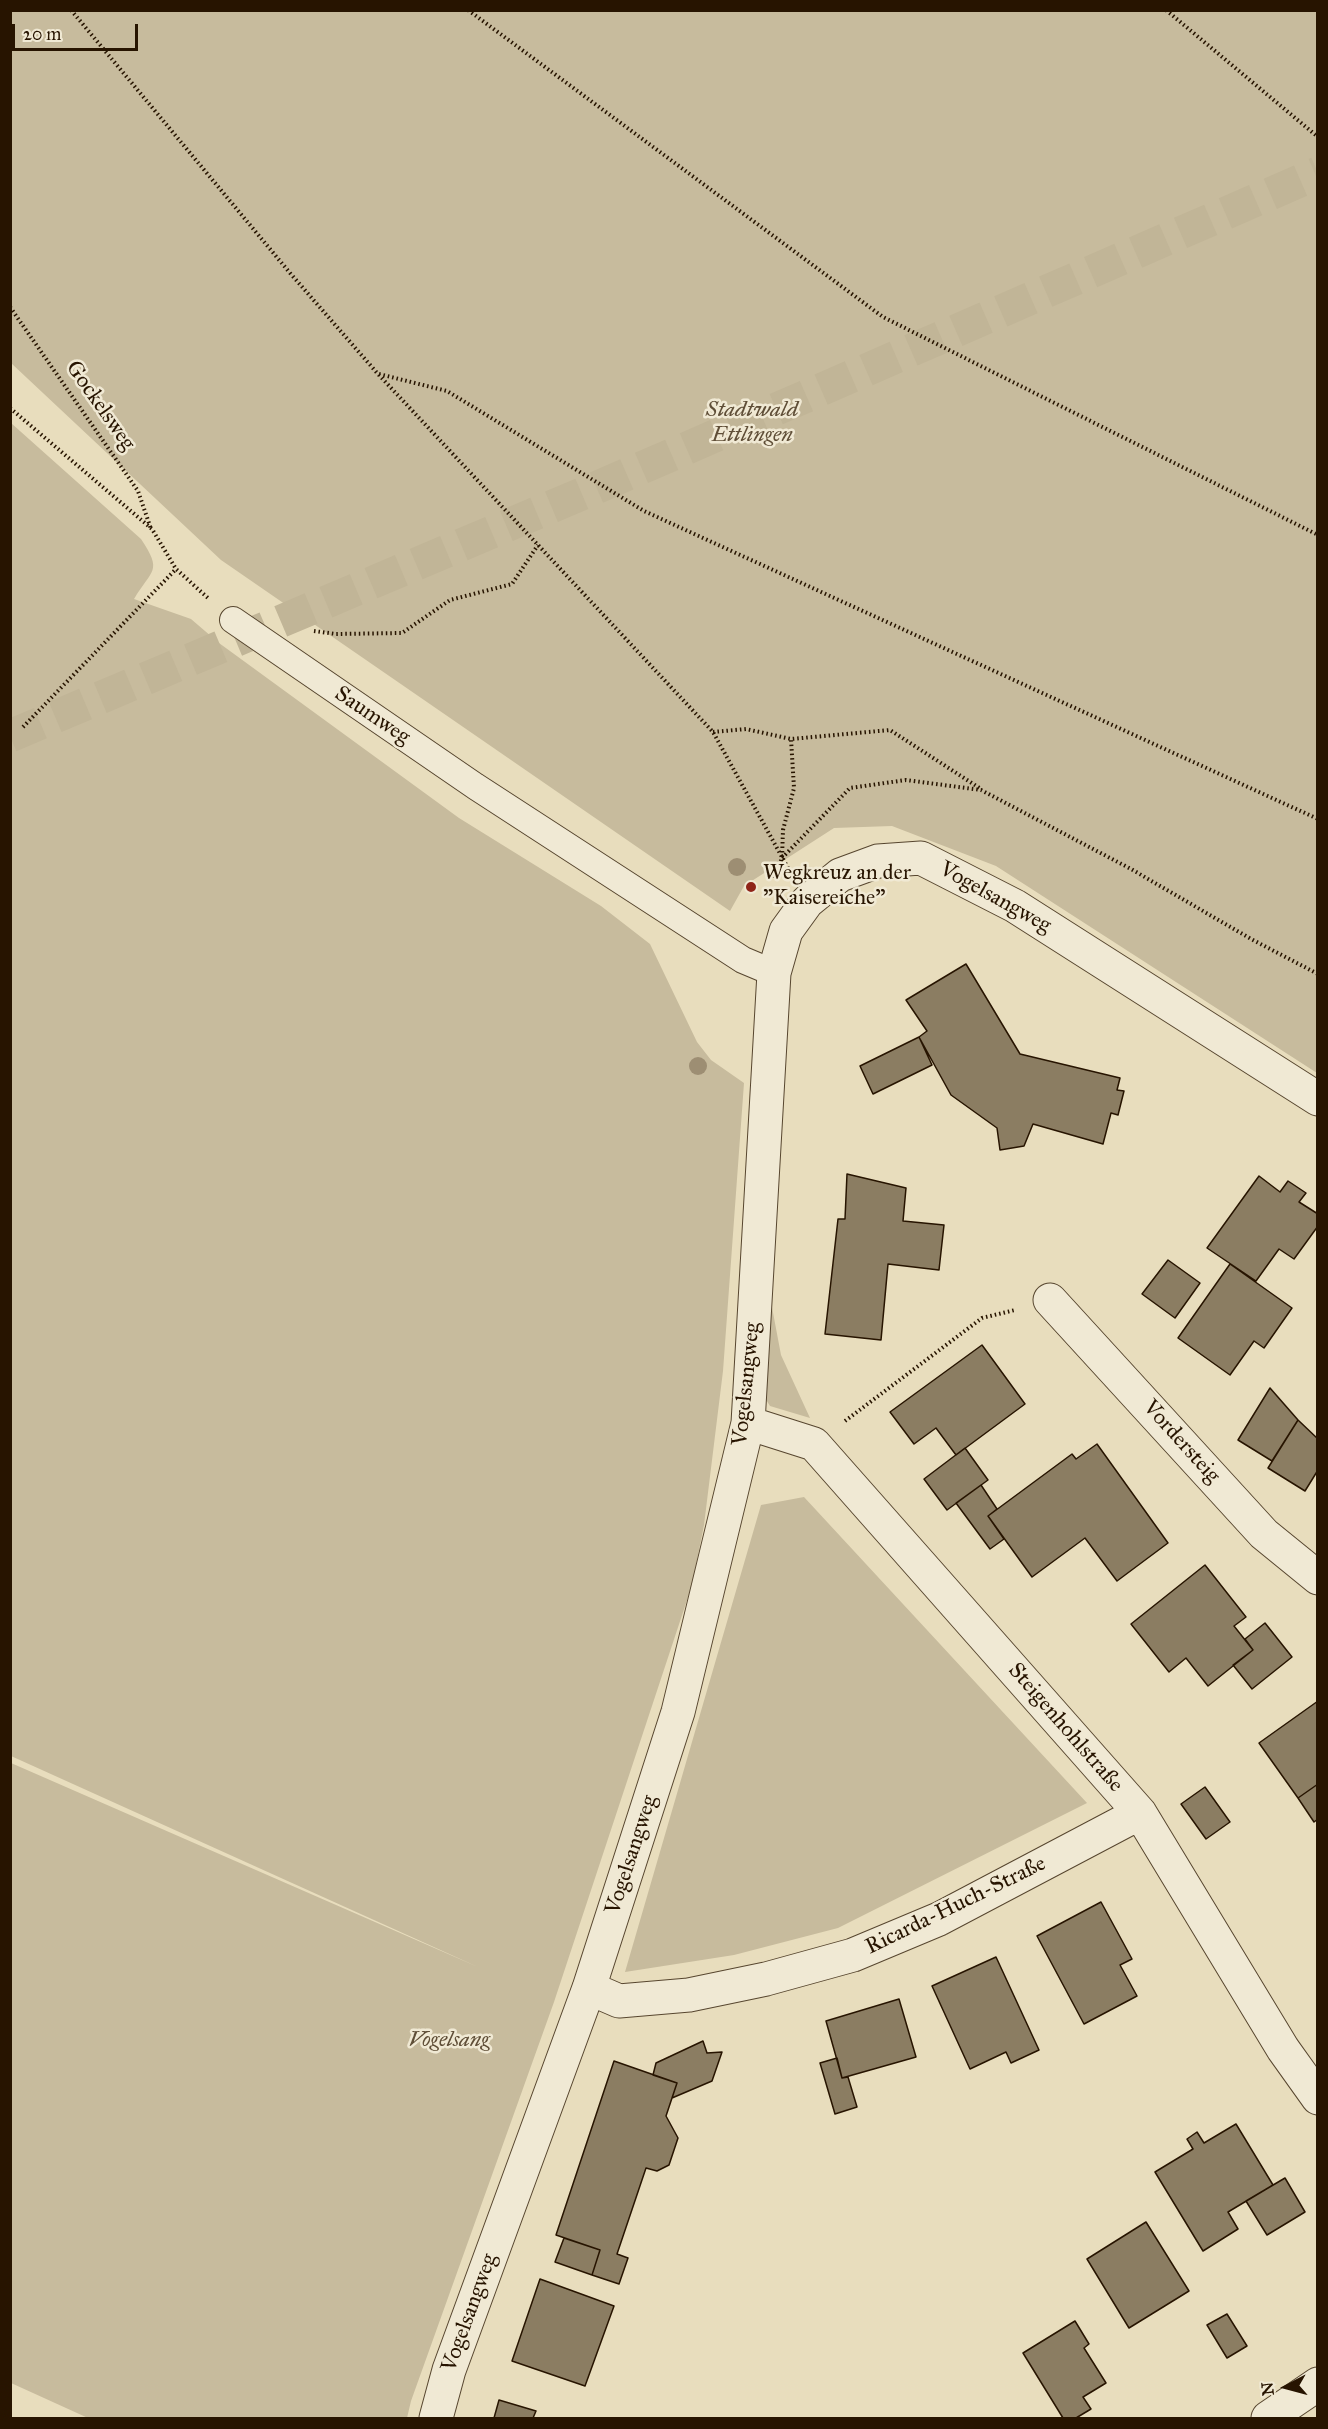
<!DOCTYPE html>
<meta charset="utf-8">
<style>
body{margin:0}
#map{position:relative;width:1328px;height:2429px;overflow:hidden;background:#e8ddbd;font-family:"IM FELL Great Primer",serif}
canvas{display:block}
.frame{position:absolute;inset:0;border:12px solid #271400;pointer-events:none}
.north{position:absolute;left:1256px;top:2357px;width:60px;height:60px;-webkit-text-stroke:4px #f0e9d4;paint-order:stroke;rotate:264deg;font-size:16px;font-weight:700;line-height:24px;text-align:center;color:#271400}
.north::after{content:'';display:block;margin:auto;width:21px;height:27px;background:#271400;clip-path:polygon(50% 0,100% 100%,50% 72%,0 100%)}
.scale{position:absolute;left:12px;top:24px;width:126px;height:27px;box-sizing:border-box;border:3px solid #271400;border-top:0;padding-left:8px;font-size:18px;line-height:21px;white-space:nowrap;color:#271400;-webkit-text-stroke:4px #f0e9d4;paint-order:stroke}
</style>
<div id="map">
<canvas width="1328" height="2429"></canvas>
<div class="frame"></div>
<div class="north">N</div>
<div class="scale">20 m</div>
</div>
<script>
const c = document.querySelector('canvas').getContext('2d');
c.lineJoin = 'round';
function fillPath(path, color) { c.fillStyle = color; c.fill(path, 'evenodd'); }
function stroke(path, color, width, dash) { c.strokeStyle = color; c.lineWidth = width; c.lineCap = dash ? 'butt' : 'round'; c.setLineDash(dash || []); c.stroke(path); }
function label(font, color, halo, rows, align = 'center') {
  c.font = font + ' "IM FELL Great Primer",serif'; c.lineWidth = 5; c.setLineDash([]); c.textBaseline = 'middle'; c.strokeStyle = halo; c.fillStyle = color; for (const [text, x, y, turn = 0] of rows) {
    c.save(); c.translate(x, y); c.rotate((+turn || 0) * Math.PI / 180); c.textAlign = isNaN(turn) ? turn : align; if (halo) c.strokeText(text, 0, 0); c.fillText(text, 0, 0); c.restore();
  }
}
fillPath(new Path2D(`
 M10,11H1317V1073L996,866L892,826L834,828L744,886L730,911L221,560L11,363Z
 M11,423L141,539C163,572 152,569 134,599L191,619L219,643L459,818L601,906L650,944L697,1042L711,1060L744,1083L723,1371L704,1525L692,1585L554,2002L411,2401L407,2418H88L11,2383V1763L478,1967L11,1756Z
 M771,1302L781,1355L810,1418L770,1406L760,1390Z
 M804,1497L1087,1803L838,1928L734,1955L625,1972L761,1505Z`), '#c7bb9d');
const building = new Path2D(`
 M966,964L1020,1054L1120,1078L1117,1090L1124,1091L1118,1115L1111,1113L1103,1144L1033,1124L1024,1146L1000,1150L997,1128L951,1095L919,1037L927,1031L906,1000Z
 M919,1037L932,1065L873,1094L860,1066Z
 M847,1174L906,1188L903,1221L944,1225L939,1270L888,1264L881,1340L825,1334L838,1219H845Z
 M1259,1176L1280,1192L1288,1181L1306,1193L1299,1202L1318,1214V1226L1294,1259L1279,1249L1256,1281L1207,1248Z
 M1168,1260L1200,1283L1175,1318L1142,1294Z
 M1230,1264L1292,1308L1264,1348L1254,1341L1230,1375L1178,1338Z
 M982,1345L1025,1404L956,1455L936,1428L914,1444L890,1412Z
 M1270,1388L1298,1420L1272,1461L1238,1440Z
 M1298,1420L1318,1439V1470L1305,1491L1268,1468Z
 M1097,1444L1168,1543L1117,1581L1085,1538L1032,1577L988,1516L1072,1454L1076,1459Z
 M965,1448L988,1480L947,1510L924,1479Z
 M981,1485L997,1509L988,1516L1004,1539L990,1549L956,1503Z
 M1205,1565L1246,1617L1234,1626L1253,1650L1208,1686L1186,1658L1169,1672L1131,1624Z
 M1265,1623L1292,1657L1252,1689L1233,1665L1253,1650L1245,1639Z
 M1318,1701V1784L1298,1798L1259,1743Z
 M1318,1784V1819L1314,1822L1298,1798Z
 M1205,1787L1230,1822L1206,1839L1181,1804Z
 M1101,1902L1132,1959L1120,1965L1137,1996L1084,2024L1037,1936Z
 M996,1957L1039,2050L1011,2063L1006,2052L970,2069L932,1986Z
 M899,1999L916,2057L842,2078L826,2021Z
 M703,2041L707,2053L722,2052L712,2081L672,2098L677,2083L653,2075L656,2063Z
 M837,2058L842,2078L848,2077L857,2107L835,2114L820,2063Z
 M614,2061L677,2083L666,2116L678,2138L669,2165L657,2171L646,2168L617,2254L628,2258L619,2284L592,2275L600,2250L556,2235Z
 M1236,2124L1273,2185L1228,2212L1238,2229L1203,2251L1155,2172L1193,2149L1187,2139L1197,2132L1204,2143Z
 M1285,2178L1305,2212L1267,2235L1246,2201Z
 M1146,2222L1189,2291L1129,2328L1087,2259Z
 M564,2238L600,2250L592,2275L555,2262Z
 M540,2279L614,2306L585,2386L512,2361Z
 M1227,2314L1247,2346L1227,2358L1207,2325Z
 M1075,2321L1089,2344L1084,2348L1106,2383L1083,2397L1091,2409L1076,2418H1063L1023,2353Z
 M499,2400L536,2411L533,2418H494Z`);
fillPath(building, '#8b7d62');
stroke(building, '#271400', 1.5);
stroke(new Path2D(`
 M10,736L584,493L1318,173`), '#c1b597', 33, [33, 16]);
const service = new Path2D(`
 M233,620L475,786L743,960L774,973`);
const minor = new Path2D(`
 M1050,1300L1264,1534L1318,1578
 M748,1423L814,1444L1140,1813L1283,2049L1318,2098
 M589,1988L619,2001L689,1995L766,1979L853,1955L939,1919L1140,1813
 M436,2418L449,2370L589,1988L678,1712L748,1423L774,973L786,931L807,902L840,875L878,861L921,858L1015,906L1318,1099
 M1268,2418L1318,2384`);
stroke(service, '#57462f', 28);
stroke(minor, '#57462f', 35);
stroke(new Path2D(`
 M71,10L290,273L378,374L713,732L788,868
 M468,10L883,317L1318,535
 M1166,10L1318,137
 M10,307L138,491L151,529
 M379,374L447,391L644,511L1318,819
 M10,408L152,529L176,569L208,598
 M314,631L336,634L402,633L450,600L512,584L538,545
 M23,727L176,569
 M713,732L746,729L791,739L890,730L981,789
 M782,858L850,788L906,780L981,790L1131,869L1251,939L1318,974
 M774,878L782,858L783,830L794,788L791,739
 M845,1421L982,1318L1015,1310`), '#271400', 4, [1.5, 3]);
stroke(service, '#f0e9d4', 26);
stroke(minor, '#f0e9d4', 33);
c.fillStyle = '#9d8e73';
for (const [x, y] of [
 [737,867],
 [698,1066]
]) { c.beginPath(); c.arc(x, y, 9, 0, 2 * Math.PI); c.fill(); }
for (const [x, y, r, color] of [
 [751,887,6,"#8f2418"]
]) { const dot = new Path2D(); dot.arc(x, y, r, 0, 2 * Math.PI); c.fillStyle = color; c.fill(dot); stroke(dot, '#f0e9d4', 2); }
label('22px', '#271400', '#f0e9d4', [
 ["Gockelsweg",100,406,55],
 ["Saumweg",372,716,34],
 ["Vogelsangweg",995,898,29],
 ["Vogelsangweg",747,1384,-84],
 ["Vordersteig",1181,1442,48],
 ["Steigenhohlstraße",1065,1728,49],
 ["Vogelsangweg",632,1855,-72],
 ["Ricarda-Huch-Straße",956,1906,-26],
 ["Vogelsangweg",470,2313,-70]
]);
label('italic 22px', '#5f4e37', '#f0e9d4', [
 ["Stadtwald",752,411],
 ["Ettlingen",752,436],
 ["Vogelsang",449,2041]
]);
label('22px', '#271400', '#f0e9d4', [
 ["Wegkreuz an der",763,874],
 ["\"Kaisereiche\"",763,899]
], 'left');
</script>
